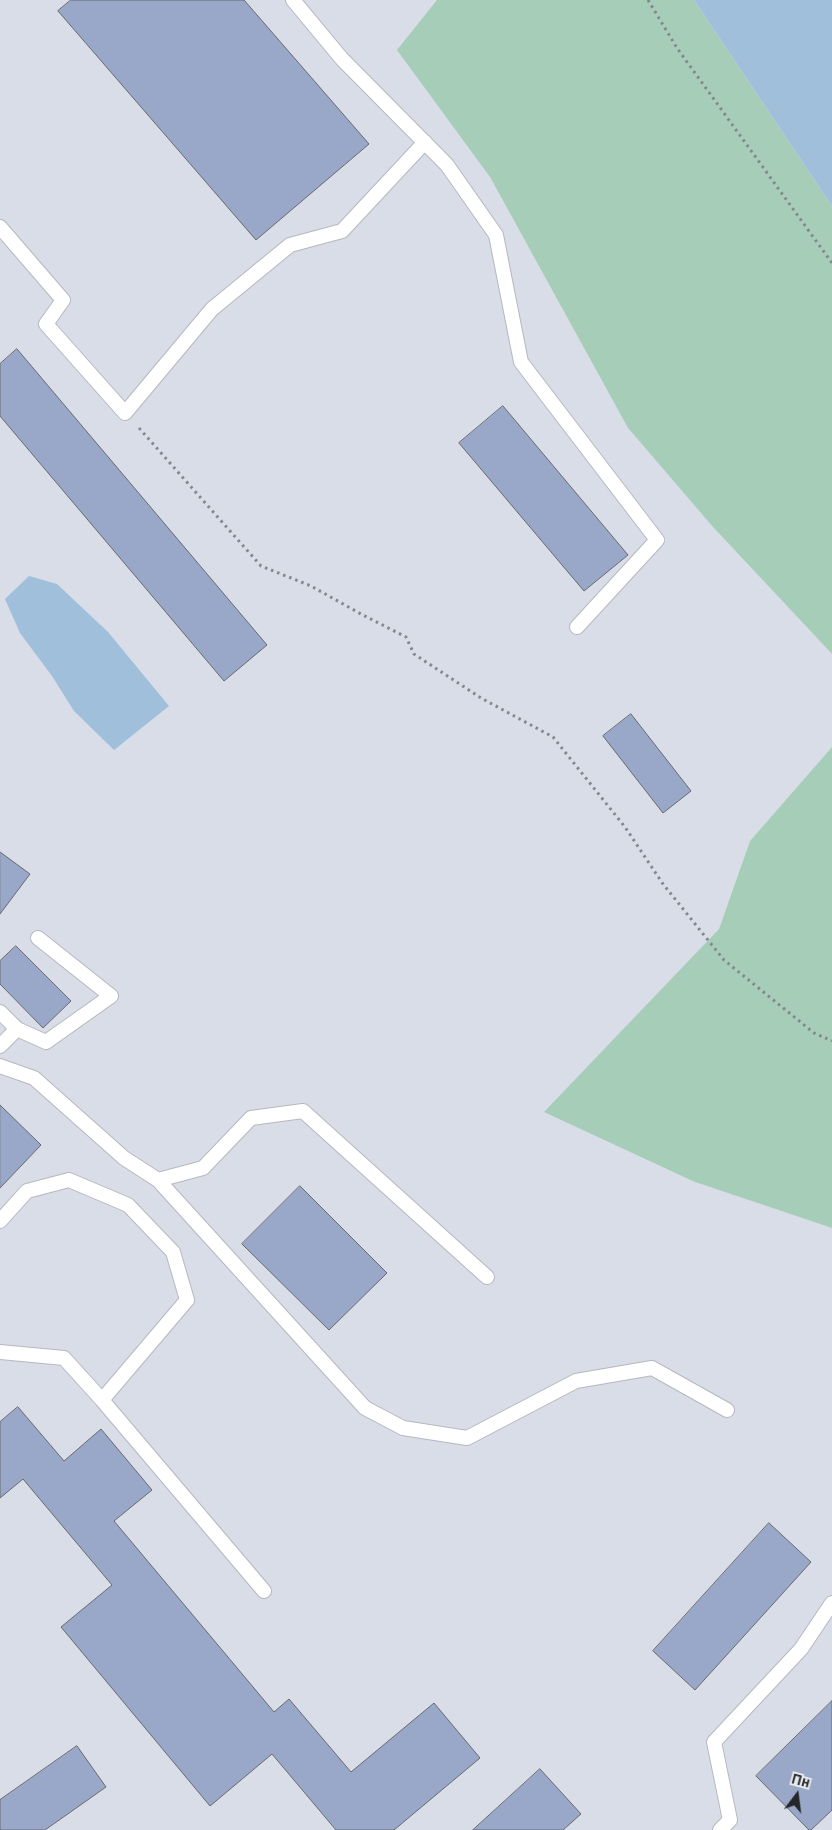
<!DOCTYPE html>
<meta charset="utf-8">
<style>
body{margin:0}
#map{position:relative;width:832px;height:1830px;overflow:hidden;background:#e6e8ed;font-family:Ubuntu,sans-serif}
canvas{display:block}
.north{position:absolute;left:772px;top:1770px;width:50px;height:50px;-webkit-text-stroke:4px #e6e8ed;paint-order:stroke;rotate:15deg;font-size:14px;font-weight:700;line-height:20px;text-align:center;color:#252627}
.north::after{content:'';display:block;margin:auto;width:18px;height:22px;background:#252627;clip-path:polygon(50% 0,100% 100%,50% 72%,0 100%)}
</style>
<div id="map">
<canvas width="832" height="1830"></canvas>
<div class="north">Пн</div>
</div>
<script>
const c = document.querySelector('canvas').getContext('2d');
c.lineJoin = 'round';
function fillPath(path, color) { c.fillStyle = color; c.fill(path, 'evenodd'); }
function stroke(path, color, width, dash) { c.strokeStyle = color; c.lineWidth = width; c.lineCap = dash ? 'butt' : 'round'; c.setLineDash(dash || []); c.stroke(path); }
fillPath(new Path2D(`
 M0,0H447L490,177L628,428L713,527L832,654V747L750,841L719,929L650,1003L695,1182L832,1228V1830H0Z`), '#d8dde8');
fillPath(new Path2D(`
 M437,0H694L832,206V654L713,527L628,428L490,177L397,50Z
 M832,747V1228L695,1182L544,1112L719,929L750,841Z`), '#a6cdb7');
fillPath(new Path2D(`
 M694,0H832V206Z
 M29,576L57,584L108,632L169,706L114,750L74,711L52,676L20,633L5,599Z`), '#a0bfdb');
const building = new Path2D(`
 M71,0H244L369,144L256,240L58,11Z
 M17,349L267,645L224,681L0,416V364Z
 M503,406L628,555L584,591L459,443Z
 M631,714L691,791L663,813L603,736Z
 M0,852L30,874L0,914Z
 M16,946L71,1001L43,1028L0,984V961Z
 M0,1105L41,1145L0,1188Z
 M300,1186L387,1273L329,1330L242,1244Z
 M18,1407L64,1461L101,1429L152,1490L114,1521L274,1712L289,1699L351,1772L434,1703L480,1758L394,1830H336L272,1754L210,1806L61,1627L112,1585L23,1479L0,1498V1422Z
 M769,1523L811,1562L695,1690L653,1651Z
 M832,1701V1810L811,1830H809L756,1776Z
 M77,1746L106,1787L45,1830H0V1800Z
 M540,1769L581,1814L563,1830H473Z`);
fillPath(building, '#99a8c9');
stroke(building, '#696a6e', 1);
const service = new Path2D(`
 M293,0L342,59L447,165L496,235L521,362L657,540L577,627
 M0,227L63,300L46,324L125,413L212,309L290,245L342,231L425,142
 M0,1012L17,1029L0,1046
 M17,1029L46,1042L111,996L38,938
 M0,1066L34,1078L124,1158L158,1180L203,1168L251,1118L303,1111L487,1277
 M158,1180L365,1408L403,1428L467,1438L576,1381L652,1368L727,1410
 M0,1221L27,1191L69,1180L128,1205L173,1252L187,1300L102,1400
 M0,1352L64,1358L102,1400L264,1591
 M720,1830L730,1820L714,1742L801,1649L832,1603`);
stroke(service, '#b6b8bd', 16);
stroke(new Path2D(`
 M648,0L677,48L832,263
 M139,428L261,566L311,586L361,614L406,637L414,654L481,698L553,737L625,827L663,884L724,960L814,1033L832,1041`), '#85878a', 3, [2.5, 4]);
stroke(service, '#fff', 14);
</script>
